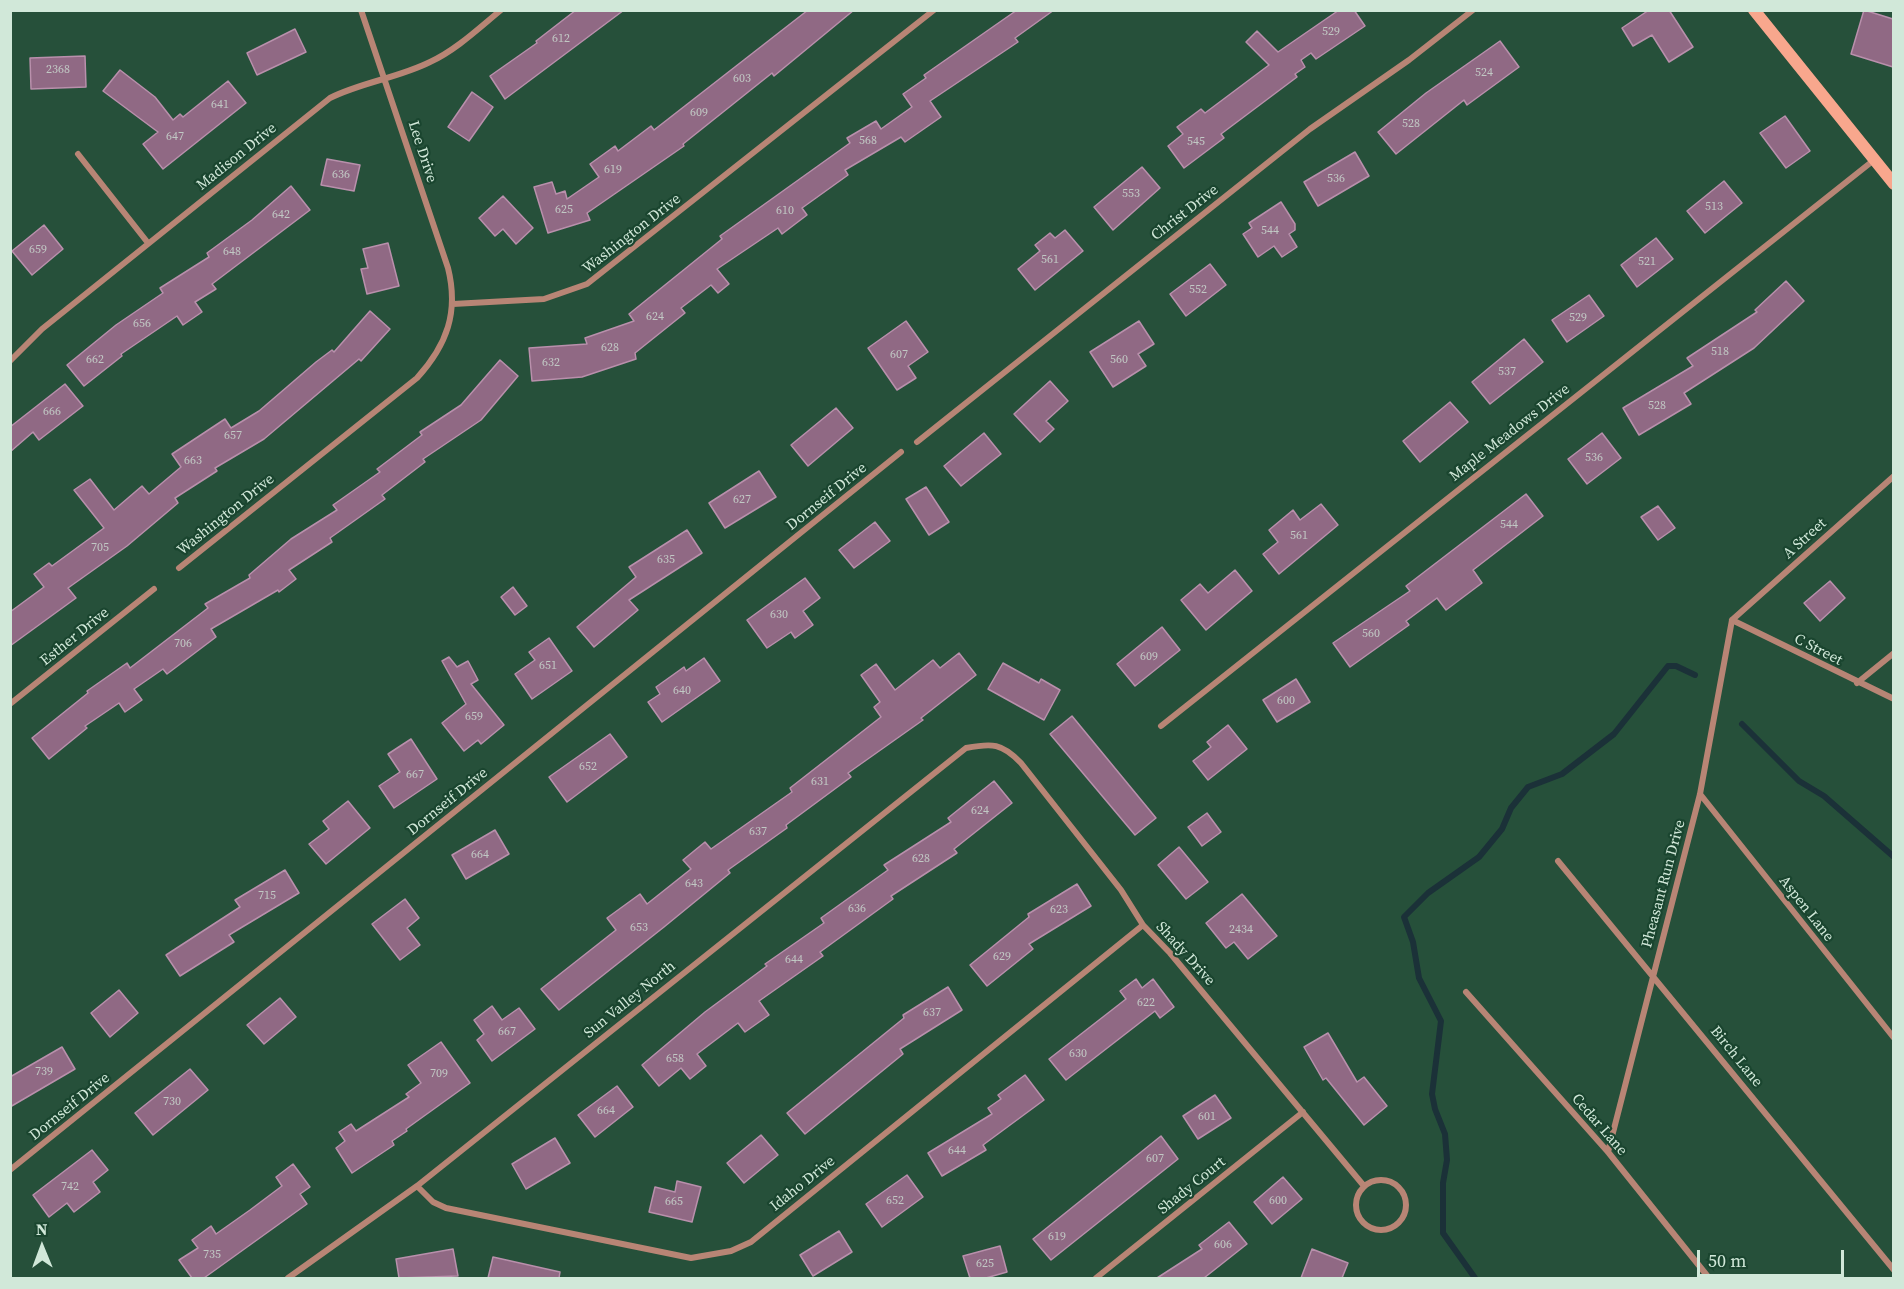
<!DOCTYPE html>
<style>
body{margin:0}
#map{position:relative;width:1904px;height:1289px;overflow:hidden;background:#26503a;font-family:"Source Serif 4",serif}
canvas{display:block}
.frame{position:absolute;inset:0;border:12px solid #d1e8d9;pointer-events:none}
.north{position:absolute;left:12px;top:1217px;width:60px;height:60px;-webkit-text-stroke:4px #1a452f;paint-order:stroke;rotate:359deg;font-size:16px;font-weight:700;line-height:24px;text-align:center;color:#d1e8d9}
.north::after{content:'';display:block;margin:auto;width:21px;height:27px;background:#d1e8d9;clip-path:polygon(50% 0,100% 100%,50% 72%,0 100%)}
.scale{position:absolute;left:1697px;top:1250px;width:147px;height:27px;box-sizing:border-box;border:3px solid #d1e8d9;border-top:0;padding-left:8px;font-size:18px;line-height:21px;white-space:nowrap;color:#d1e8d9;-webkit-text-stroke:4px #1a452f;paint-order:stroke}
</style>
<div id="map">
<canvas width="1904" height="1289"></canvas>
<div class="frame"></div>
<div class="north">N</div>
<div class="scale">50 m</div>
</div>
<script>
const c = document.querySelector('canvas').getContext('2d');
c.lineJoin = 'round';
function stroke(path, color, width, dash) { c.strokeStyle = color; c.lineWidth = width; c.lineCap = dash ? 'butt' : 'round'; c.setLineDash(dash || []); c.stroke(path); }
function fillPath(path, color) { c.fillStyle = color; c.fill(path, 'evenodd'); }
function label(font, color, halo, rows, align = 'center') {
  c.font = font + ' "Source Serif 4",serif'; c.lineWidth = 4.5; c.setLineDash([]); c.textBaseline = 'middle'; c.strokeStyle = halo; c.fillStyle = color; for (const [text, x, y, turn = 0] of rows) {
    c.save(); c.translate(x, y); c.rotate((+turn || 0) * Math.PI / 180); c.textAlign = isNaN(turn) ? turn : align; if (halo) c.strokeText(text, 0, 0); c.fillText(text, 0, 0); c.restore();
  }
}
stroke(new Path2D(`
 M1742,724L1799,781L1824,796L1894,857
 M1475,1278L1443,1233V1183L1447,1160L1445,1134L1435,1109L1432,1094L1441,1021L1419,978L1413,942L1404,917L1428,893L1479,857L1502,829L1511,808L1528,787L1562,774L1614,734L1668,666H1676L1695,675`), '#1b3138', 6);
const building = new Path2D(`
 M576,10H624L505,99L490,76L537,43L536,41Z
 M808,10H854L774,76L772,73L683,144L684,146L587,213L590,220L548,233L534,187L552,182L556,194L565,191L567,199L599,177L590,164L615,146L618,151L651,126L654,130Z
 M1017,10H1054L1015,38L1018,42L930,101L941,117L905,142L901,137L845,170L848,175L802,208L807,215L782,234L778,228L717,269L729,284L718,293L711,285L681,308L685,313L635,353L636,359L582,377L532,381L529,348L587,344L585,338L634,321L629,314L722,239L720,236L850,143L847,138L876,121L881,129L912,107L903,94L926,78L924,75Z
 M1339,10H1354L1365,26L1316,59L1311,53L1301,60L1305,67L1295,74L1297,77L1221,134L1224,138L1184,168L1168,146L1183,134L1177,127L1201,109L1205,113L1269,65L1246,42L1257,31L1278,52Z
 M1649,10H1669L1693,47L1669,62L1652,35L1633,46L1622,28Z
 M1864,10L1893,19V67L1851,54Z
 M295,29L306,52L257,75L247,53Z
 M1500,41L1519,67L1467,105L1464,100L1396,154L1378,132L1426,93Z
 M85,56L86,87L31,89L30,58Z
 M120,70L155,97L173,120L180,114L183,117L228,81L246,103L163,169L143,144L158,132L103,91Z
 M472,92L493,107L469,141L448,127Z
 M1785,116L1810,151L1786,168L1760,133Z
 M1355,152L1369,176L1318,206L1304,182Z
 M327,159L360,165L354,191L321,185Z
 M1142,167L1160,188L1113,230L1094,207Z
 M1724,181L1742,203L1705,233L1687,211Z
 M291,186L310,210L212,284L216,289L195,302L202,312L183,325L177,316L121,354L122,356L84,386L67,365L116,325L163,293L160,288L209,257L207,253L252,220Z
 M503,196L533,228L516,244L503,229L495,236L479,218Z
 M1281,202L1295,224V230L1289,234L1297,247L1282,257L1274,246L1258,257L1243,234L1252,228L1249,223Z
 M44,225L63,249L32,275L12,251Z
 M1065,230L1083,251L1035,290L1018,269L1040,251L1035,245L1050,233L1055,238Z
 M1656,238L1673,259L1637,287L1621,265Z
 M388,243L399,286L367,294L361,269L368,268L363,249Z
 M1210,264L1226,285L1186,316L1170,294Z
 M1786,281L1804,301L1754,348L1684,393L1691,404L1639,435L1623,408L1693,366L1687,358L1757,312L1755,310Z
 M1589,295L1604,316L1567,342L1552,320Z
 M370,311L390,329L361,361L359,359L264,439L215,468L217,471L175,498L178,503L127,546L68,588L76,598L10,646V612L44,587L34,574L49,563L52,566L104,528L74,490L90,479L114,510L142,486L149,494L181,467L172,454L225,419L231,428L259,411L316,362L332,350L334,352Z
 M906,321L928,352L908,366L916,378L897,390L868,348Z
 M1139,321L1154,344L1138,354L1146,366L1113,387L1090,352Z
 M1524,339L1543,362L1490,404L1472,382Z
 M500,360L518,376L481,420L423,459L425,462L382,495L385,499L330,538L332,542L289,570L296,579L279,592L278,590L211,629L216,637L167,674L163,669L134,689L142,700L125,712L119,703L85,726L87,728L49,759L32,738L88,693L87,691L127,663L130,668L208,608L205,604L250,578L249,575L291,539L337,510L333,505L380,472L377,469L422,435L420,432L461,405Z
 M1050,381L1068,401L1046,421L1054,429L1040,442L1014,414Z
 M65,384L83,406L39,440L33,432L10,452V427Z
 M1450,402L1468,422L1420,462L1403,441Z
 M836,408L853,428L808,466L791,445Z
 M984,433L1001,454L961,486L944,466Z
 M1602,433L1621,458L1587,484L1568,459Z
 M759,471L776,497L725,528L709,503Z
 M926,487L949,522L929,535L906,499Z
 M1526,494L1543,516L1473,570L1482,583L1446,610L1437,598L1406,621L1409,625L1350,667L1333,643L1410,591L1406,586Z
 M1321,504L1338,525L1279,574L1263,554L1278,542L1269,530L1293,510L1300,520Z
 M1658,506L1675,528L1658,540L1641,517Z
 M875,522L890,541L854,568L839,550Z
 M687,530L702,553L629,600L638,610L594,647L577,627L636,577L629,567Z
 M1235,570L1252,591L1206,630L1181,600L1200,584L1208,593Z
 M805,578L820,598L803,611L813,625L795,638L791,632L767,648L747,620Z
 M1830,581L1845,598L1820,621L1804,603Z
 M513,587L527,606L515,615L501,597Z
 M1162,627L1180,650L1135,686L1117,664Z
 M549,638L572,671L532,699L515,674L535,660L529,652Z
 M959,653L976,675L921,718L923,720L848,773L851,777L786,825L787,828L728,870L730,873L664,927L559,1010L541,989L616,930L607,918L640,894L647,904L691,869L683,860L705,842L711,849L792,792L790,788L881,717L874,707L880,702L861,675L876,664L895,690L933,660L940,668Z
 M449,657L457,667L468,661L478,680L471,684L504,725L481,744L478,740L464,751L442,723L466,704L442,661Z
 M704,658L720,681L662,722L648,702L660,694L656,687L684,667L686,671Z
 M1003,663L1039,683L1041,679L1060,690L1044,720L988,689Z
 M1296,679L1310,702L1277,722L1263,700Z
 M1072,716L1156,818L1135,835L1050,734Z
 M1228,725L1247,749L1208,780L1193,761L1211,747L1207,742Z
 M610,734L627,757L567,802L549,777Z
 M411,739L437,779L394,808L379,786L400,772L388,754Z
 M994,781L1012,803L954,849L957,853L891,896L893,899L820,952L823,956L759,1001L769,1015L745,1032L738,1023L697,1054L706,1066L690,1079L681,1068L659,1086L642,1065L705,1012L767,966L765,964L824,923L821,918L888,870L884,865L951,822L948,818Z
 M348,801L370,828L326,864L309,844L329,829L323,821Z
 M1207,813L1221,832L1202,846L1188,827Z
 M495,830L509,854L466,879L452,855Z
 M1179,847L1208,882L1186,899L1158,865Z
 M285,870L299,893L229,935L234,942L180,976L166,955L240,907L235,900Z
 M1077,884L1091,906L1029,944L1033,949L987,986L970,965L1029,917L1028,914Z
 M1242,894L1277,936L1248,959L1234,942L1226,948L1206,923Z
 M405,899L419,918L407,928L420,945L400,960L372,924Z
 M1136,979L1142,988L1153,979L1174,1007L1160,1018L1155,1011L1066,1080L1049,1059L1126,999L1120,991Z
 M948,987L962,1010L900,1049L903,1054L805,1134L787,1113L904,1018L903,1015Z
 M119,990L138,1013L110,1037L91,1013Z
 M280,998L296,1017L264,1044L247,1025Z
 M492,1006L502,1020L519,1008L535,1029L492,1061L477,1040L484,1034L474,1020Z
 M1328,1033L1357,1082L1364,1077L1387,1106L1364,1125L1326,1078L1323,1080L1304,1047Z
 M441,1042L470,1083L406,1129L407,1131L392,1141L394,1145L352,1173L336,1148L345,1141L339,1132L351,1124L356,1131L409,1097L406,1094L421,1083L408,1065Z
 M62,1047L75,1069L10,1107V1077Z
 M190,1069L208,1090L153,1135L135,1113Z
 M1025,1075L1044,1100L983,1145L986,1150L942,1176L928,1153L992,1114L988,1108L1001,1099L998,1095Z
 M617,1086L633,1107L595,1137L578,1115Z
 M1215,1095L1231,1118L1198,1139L1183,1116Z
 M761,1135L778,1155L744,1183L727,1163Z
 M1161,1136L1178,1159L1051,1260L1033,1239Z
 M555,1138L570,1163L526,1189L512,1164Z
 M92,1150L108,1170L93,1182L100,1192L74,1212L67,1203L49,1217L33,1195Z
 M293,1164L310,1187L300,1194L307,1204L204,1278H192L179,1260L198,1248L192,1240L211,1226L216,1234L250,1210L282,1186L276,1177Z
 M907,1175L923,1197L882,1227L866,1204Z
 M1283,1177L1302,1199L1272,1224L1254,1202Z
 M677,1181L701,1187L692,1222L649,1212L655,1187L675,1192Z
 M1229,1222L1247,1244L1204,1278H1157L1202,1249L1199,1245Z
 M839,1231L852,1252L813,1276L800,1255Z
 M1000,1246L1007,1272L986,1278H970L963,1256Z
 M453,1249L458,1276L399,1278L396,1259Z
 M1312,1249L1348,1263L1342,1278H1301Z
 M493,1257L560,1272L559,1278H488Z`);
fillPath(building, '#906984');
stroke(building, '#b990ac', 1.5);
stroke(new Path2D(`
 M78,154L148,243
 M453,304L544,299L587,284L934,10
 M10,361L42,329L330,98C362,82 398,78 430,62C456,50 479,28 501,10
 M917,442L1310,129L1409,60L1473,10
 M179,568L417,378C447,345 459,312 448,268L361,10
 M1732,620L1894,476
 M1732,620L1894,699
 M1857,683L1894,653
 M10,704L154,589
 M1161,726L1874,160
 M1700,794L1894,1038
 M1558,861L1894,1270
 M1466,992L1608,1152L1709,1278
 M1608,1152L1700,794L1732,620
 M10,1170L901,452
 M1356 1205a25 25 0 1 1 50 0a25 25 0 1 1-50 0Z
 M417,1186L433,1202L446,1208L691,1258L731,1251L751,1242L1143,925
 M288,1278L417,1186L966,748C992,743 1002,743 1021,763L1121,890L1143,925L1170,953L1364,1186
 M1096,1278L1303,1112`), '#b88575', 6);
stroke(new Path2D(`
 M1754,10L1894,184`), '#f8a78d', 12);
label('12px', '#c1c8c4', null, [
 ["529",1331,32],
 ["612",561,39],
 ["2368",58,70],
 ["524",1484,73],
 ["603",742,79],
 ["641",220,105],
 ["609",699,113],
 ["528",1411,124],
 ["647",175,137],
 ["568",868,141],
 ["545",1196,142],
 ["619",613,170],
 ["636",341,175],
 ["536",1336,179],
 ["553",1131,194],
 ["513",1714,207],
 ["625",564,210],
 ["610",785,211],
 ["642",281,215],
 ["544",1270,231],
 ["659",38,250],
 ["648",232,252],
 ["561",1050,260],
 ["521",1647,262],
 ["552",1198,290],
 ["624",655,317],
 ["529",1578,318],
 ["656",142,324],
 ["628",610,348],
 ["518",1720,352],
 ["607",899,355],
 ["662",95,360],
 ["560",1119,360],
 ["632",551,363],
 ["537",1507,372],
 ["528",1657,406],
 ["666",52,412],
 ["657",233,436],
 ["536",1594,458],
 ["663",193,461],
 ["627",742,500],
 ["544",1509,525],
 ["561",1299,536],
 ["705",100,548],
 ["635",666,560],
 ["630",779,615],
 ["560",1371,634],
 ["706",183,644],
 ["609",1149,657],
 ["651",548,666],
 ["640",682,691],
 ["600",1286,701],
 ["659",474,717],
 ["652",588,767],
 ["667",415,775],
 ["631",820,782],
 ["624",980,811],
 ["637",758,832],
 ["664",480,855],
 ["628",921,859],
 ["643",694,884],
 ["715",267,896],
 ["636",857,909],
 ["623",1059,910],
 ["653",639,928],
 ["2434",1241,930],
 ["629",1002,957],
 ["644",794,960],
 ["622",1146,1003],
 ["637",932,1013],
 ["667",507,1032],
 ["630",1078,1054],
 ["658",675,1059],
 ["739",44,1072],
 ["709",439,1074],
 ["730",172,1102],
 ["664",606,1111],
 ["601",1207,1117],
 ["644",957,1151],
 ["607",1155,1159],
 ["742",70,1187],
 ["652",895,1201],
 ["600",1278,1201],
 ["665",674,1202],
 ["619",1057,1237],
 ["606",1223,1245],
 ["735",212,1255],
 ["625",985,1264]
]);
label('15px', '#d1e8d9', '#1a452f', [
 ["Lee Drive",422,152,72],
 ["Madison Drive",237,157,-39],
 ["Christ Drive",1185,213,-38],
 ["Washington Drive",632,234,-38],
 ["Maple Meadows Drive",1510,433,-38],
 ["Dornseif Drive",827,497,-39],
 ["Washington Drive",226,515,-39],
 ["A Street",1805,539,-42],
 ["Esther Drive",75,637,-39],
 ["C Street",1818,650,27],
 ["Dornseif Drive",448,802,-39],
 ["Pheasant Run Drive",1664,884,-75],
 ["Aspen Lane",1806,909,52],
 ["Shady Drive",1185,954,48],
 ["Sun Valley North",630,1000,-39],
 ["Birch Lane",1736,1057,51],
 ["Dornseif Drive",70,1107,-39],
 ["Cedar Lane",1599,1125,49],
 ["Idaho Drive",803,1184,-39],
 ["Shady Court",1192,1186,-39]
]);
</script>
